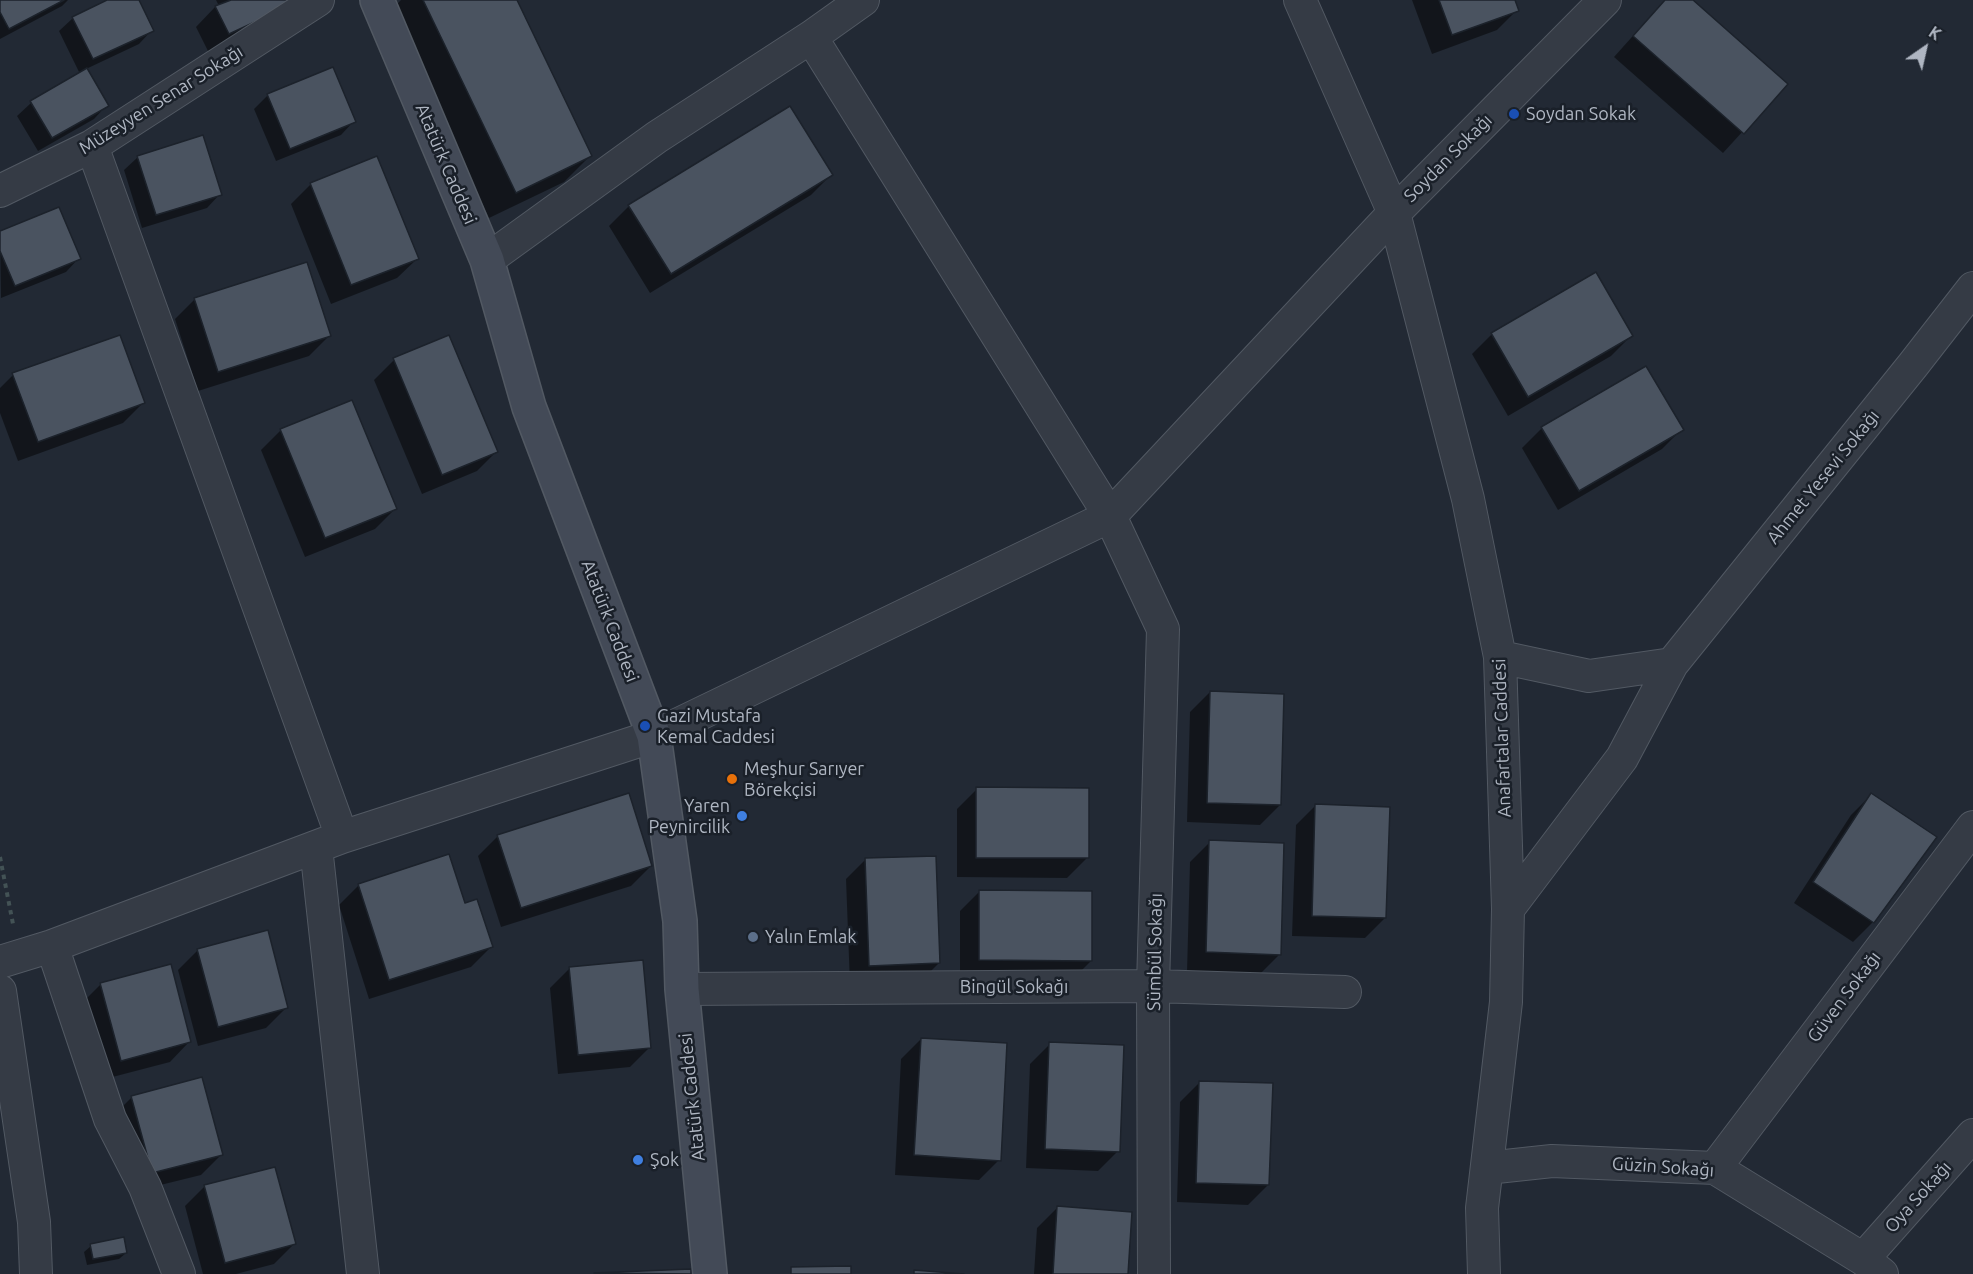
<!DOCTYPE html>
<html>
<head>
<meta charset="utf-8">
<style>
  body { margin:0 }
  #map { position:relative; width:1973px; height:1274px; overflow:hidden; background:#222934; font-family:Ubuntu,sans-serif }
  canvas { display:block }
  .north { position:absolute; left:1895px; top:18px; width:60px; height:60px; -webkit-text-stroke:4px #1a2029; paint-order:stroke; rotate:34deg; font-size:16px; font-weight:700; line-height:24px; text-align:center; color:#afb6c2 }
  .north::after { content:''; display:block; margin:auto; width:21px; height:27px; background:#afb6c2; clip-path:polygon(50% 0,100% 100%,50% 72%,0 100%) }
</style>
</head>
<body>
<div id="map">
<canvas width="1973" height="1274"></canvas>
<div class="north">K</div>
</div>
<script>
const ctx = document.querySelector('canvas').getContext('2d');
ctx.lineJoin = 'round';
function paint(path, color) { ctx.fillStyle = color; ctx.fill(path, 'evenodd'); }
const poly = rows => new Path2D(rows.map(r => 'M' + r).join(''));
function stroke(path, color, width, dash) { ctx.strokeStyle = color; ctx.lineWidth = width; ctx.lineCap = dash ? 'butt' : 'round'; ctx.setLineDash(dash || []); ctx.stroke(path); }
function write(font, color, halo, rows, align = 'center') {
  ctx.font = font + ' Ubuntu,sans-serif'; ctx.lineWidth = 5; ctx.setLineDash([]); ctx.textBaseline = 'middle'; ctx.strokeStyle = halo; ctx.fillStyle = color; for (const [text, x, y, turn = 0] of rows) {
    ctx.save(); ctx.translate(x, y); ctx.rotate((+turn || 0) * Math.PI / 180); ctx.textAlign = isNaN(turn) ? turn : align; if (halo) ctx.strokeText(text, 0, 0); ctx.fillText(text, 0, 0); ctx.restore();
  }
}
const shadow = poly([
  [0,0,68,0,62,6,0,39],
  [111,0,137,0,152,30,139,44,86,69,107,105,94,119,38,151,17,116,31,103,80,74,59,31,73,18],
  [216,0,306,0,209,53,196,27,215,7,219,6],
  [401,0,515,0,590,156,564,182,489,218,390,11],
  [1412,0,1513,0,1517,10,1497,30,1432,54],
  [1665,0,1691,0,1786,84,1723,153,1614,57],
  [268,95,354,121,341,135,276,161,254,109],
  [138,157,220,194,207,208,142,228,124,170],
  [831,175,811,195,650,293,609,226,629,206],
  [311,184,417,259,397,278,331,304,291,204],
  [0,233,79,258,66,272,1,298],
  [195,299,329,336,309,356,198,391,175,319],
  [1492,334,1631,336,1611,356,1508,416,1472,354],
  [394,360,496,452,477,471,422,494,374,380],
  [13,375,143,403,123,423,18,461,0,413,0,388],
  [1542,428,1682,429,1662,449,1558,510,1522,448],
  [281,430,395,509,375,529,305,557,261,450],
  [1210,692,1280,805,1260,825,1187,822,1190,712],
  [977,789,1087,858,1067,878,957,877,957,809],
  [1871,795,1934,838,1873,922,1853,942,1794,903,1851,815],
  [1316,805,1385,918,1365,938,1292,936,1296,825],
  [498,836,651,866,631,886,501,927,478,856],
  [1210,842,1279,955,1259,975,1187,972,1190,862],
  [866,859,939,963,919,983,850,985,846,879],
  [359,885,464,905,491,947,471,967,369,999,339,905],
  [980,891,1091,961,1071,981,960,980,960,911],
  [198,950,286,1008,266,1028,198,1046,178,970],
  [570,968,650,1047,630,1067,558,1074,550,988],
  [101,984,189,1042,170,1062,101,1080,81,1004],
  [921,1039,999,1160,979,1180,895,1175,901,1059],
  [1050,1044,1118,1151,1098,1171,1026,1168,1030,1064],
  [1200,1082,1268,1185,1248,1205,1177,1202,1180,1102],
  [132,1097,221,1155,201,1175,132,1192,112,1117],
  [205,1186,294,1244,274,1264,236,1274,203,1274,185,1206],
  [1057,1208,1127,1274,1034,1274,1037,1228],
  [91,1246,126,1253,119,1259,87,1265,84,1252],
  [689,1271,689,1274,614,1274]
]);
const building = poly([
  [0,0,64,0,9,29,0,12,0,0],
  [107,0,139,0,154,31,93,59,72,17,107,0],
  [231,0,302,0,229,34,215,6,231,0],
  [423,0,517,0,592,156,516,193,423,0],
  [1439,0,1515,0,1519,11,1452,35,1439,0],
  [1665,0,1693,0,1788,84,1744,134,1633,36,1665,0],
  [333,67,356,122,290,149,267,94,333,67],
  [87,68,109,106,52,138,30,101,87,68],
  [790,106,833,175,671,274,628,205,790,106],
  [203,135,222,195,156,215,137,156,203,135],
  [377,156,419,259,351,285,310,183,377,156],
  [59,207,81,259,15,286,0,251,0,231,59,207],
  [307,262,331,336,218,372,194,298,307,262],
  [1596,272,1633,336,1528,397,1491,333,1596,272],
  [120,335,145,403,38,442,12,373,120,335],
  [449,335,498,452,442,475,393,358,449,335],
  [1646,366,1684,430,1579,491,1541,427,1646,366],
  [352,400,397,509,325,538,280,429,352,400],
  [1210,691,1284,694,1281,805,1207,803,1210,691],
  [976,787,1089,788,1089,858,976,858,976,787],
  [629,793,652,866,521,908,497,835,629,793],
  [1871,793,1937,837,1874,923,1813,882,1871,793],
  [1315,804,1390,807,1386,918,1312,916,1315,804],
  [1209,840,1284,843,1281,955,1206,952,1209,840],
  [449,854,465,903,477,899,493,947,389,980,358,884,449,854],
  [936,856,940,963,869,966,865,858,936,856],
  [979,890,1092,891,1092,961,979,960,979,890],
  [268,930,288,1008,218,1027,197,949,268,930],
  [643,960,651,1048,578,1055,569,967,643,960],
  [171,964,191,1042,121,1061,100,983,171,964],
  [921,1038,1007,1043,1001,1161,914,1155,921,1038],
  [1049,1042,1124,1045,1120,1152,1045,1149,1049,1042],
  [202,1077,223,1155,152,1173,131,1096,202,1077],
  [1199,1081,1273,1083,1269,1185,1196,1183,1199,1081],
  [275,1167,296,1244,225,1263,204,1185,275,1167],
  [1057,1206,1132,1212,1128,1274,1053,1274,1057,1206],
  [124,1237,127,1253,93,1259,90,1244,124,1237],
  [851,1266,851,1274,791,1274,791,1267,851,1266],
  [691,1269,691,1274,594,1273,691,1269],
  [914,1270,964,1274,914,1274,914,1270]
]);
const path = poly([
  [0,857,13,924]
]);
const street = poly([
  [1300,0,1394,213,1468,499,1500,657,1508,909,1506,1002,1482,1208,1484,1274],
  [811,37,1110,516,1163,629,1153,986,1154,1274],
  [92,146,342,837],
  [0,191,92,146,318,0],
  [487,260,657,137,811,37,863,0],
  [1500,657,1589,676,1672,664],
  [316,847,363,1274],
  [1508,909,1622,758,1672,664,1913,365,1973,288],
  [52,946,110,1119,145,1187,179,1274],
  [0,962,52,946,342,837,654,736,1110,516,1394,213,1605,0],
  [682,989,1153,986,1345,992],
  [0,991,34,1222,36,1274],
  [1487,1168,1552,1161,1715,1168,1863,1259,1882,1274],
  [1715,1168,1973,827],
  [1863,1259,1973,1135]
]);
const secondary = poly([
  [377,0,487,260,529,407,654,736,680,921,682,989,710,1274]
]);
const markers = [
  [1514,114,6,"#1a4fb4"],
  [645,726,6,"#1a4fb4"],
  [732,779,6,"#e8710a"],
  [742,816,6,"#3f7fe0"],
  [753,937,6,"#5c6f8a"],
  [638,1160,6,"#3f7fe0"]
];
const streetNames = [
  ["Müzeyyen Senar Sokağı",161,100,-32],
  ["Soydan Sokağı",1448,158,-45],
  ["Atatürk Caddesi",446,164,67],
  ["Ahmet Yesevi Sokağı",1823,477,-51],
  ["Atatürk Caddesi",610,621,69],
  ["Anafartalar Caddesi",1502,738,-92],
  ["Sümbül Sokağı",1155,952,-89],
  ["Bingül Sokağı",1014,987],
  ["Güven Sokağı",1844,997,-53],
  ["Atatürk Caddesi",692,1097,-96],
  ["Güzin Sokağı",1663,1167,4],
  ["Oya Sokağı",1918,1197,-48]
];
const poiNames = [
  ["Soydan Sokak",1526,114],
  ["Gazi Mustafa",657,716],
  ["Kemal Caddesi",657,737],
  ["Meşhur Sarıyer",744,769],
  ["Börekçisi",744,790],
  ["Yaren",730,806,"right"],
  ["Peynircilik",730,827,"right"],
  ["Yalın Emlak",765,937],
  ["Şok",650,1160]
];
paint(shadow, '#0007');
paint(building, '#4a5360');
stroke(building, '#1c222b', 1.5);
stroke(street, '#525963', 34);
stroke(secondary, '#525963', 36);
stroke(path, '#435255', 4, [4.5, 4.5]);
stroke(street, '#353b45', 32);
stroke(secondary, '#434a57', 33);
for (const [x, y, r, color] of markers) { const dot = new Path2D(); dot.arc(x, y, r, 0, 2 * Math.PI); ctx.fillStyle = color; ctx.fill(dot); stroke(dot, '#1a2029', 2); }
write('18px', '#afb6c2', '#1a2029', streetNames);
write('18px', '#afb6c2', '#1a2029', poiNames, 'left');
</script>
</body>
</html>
